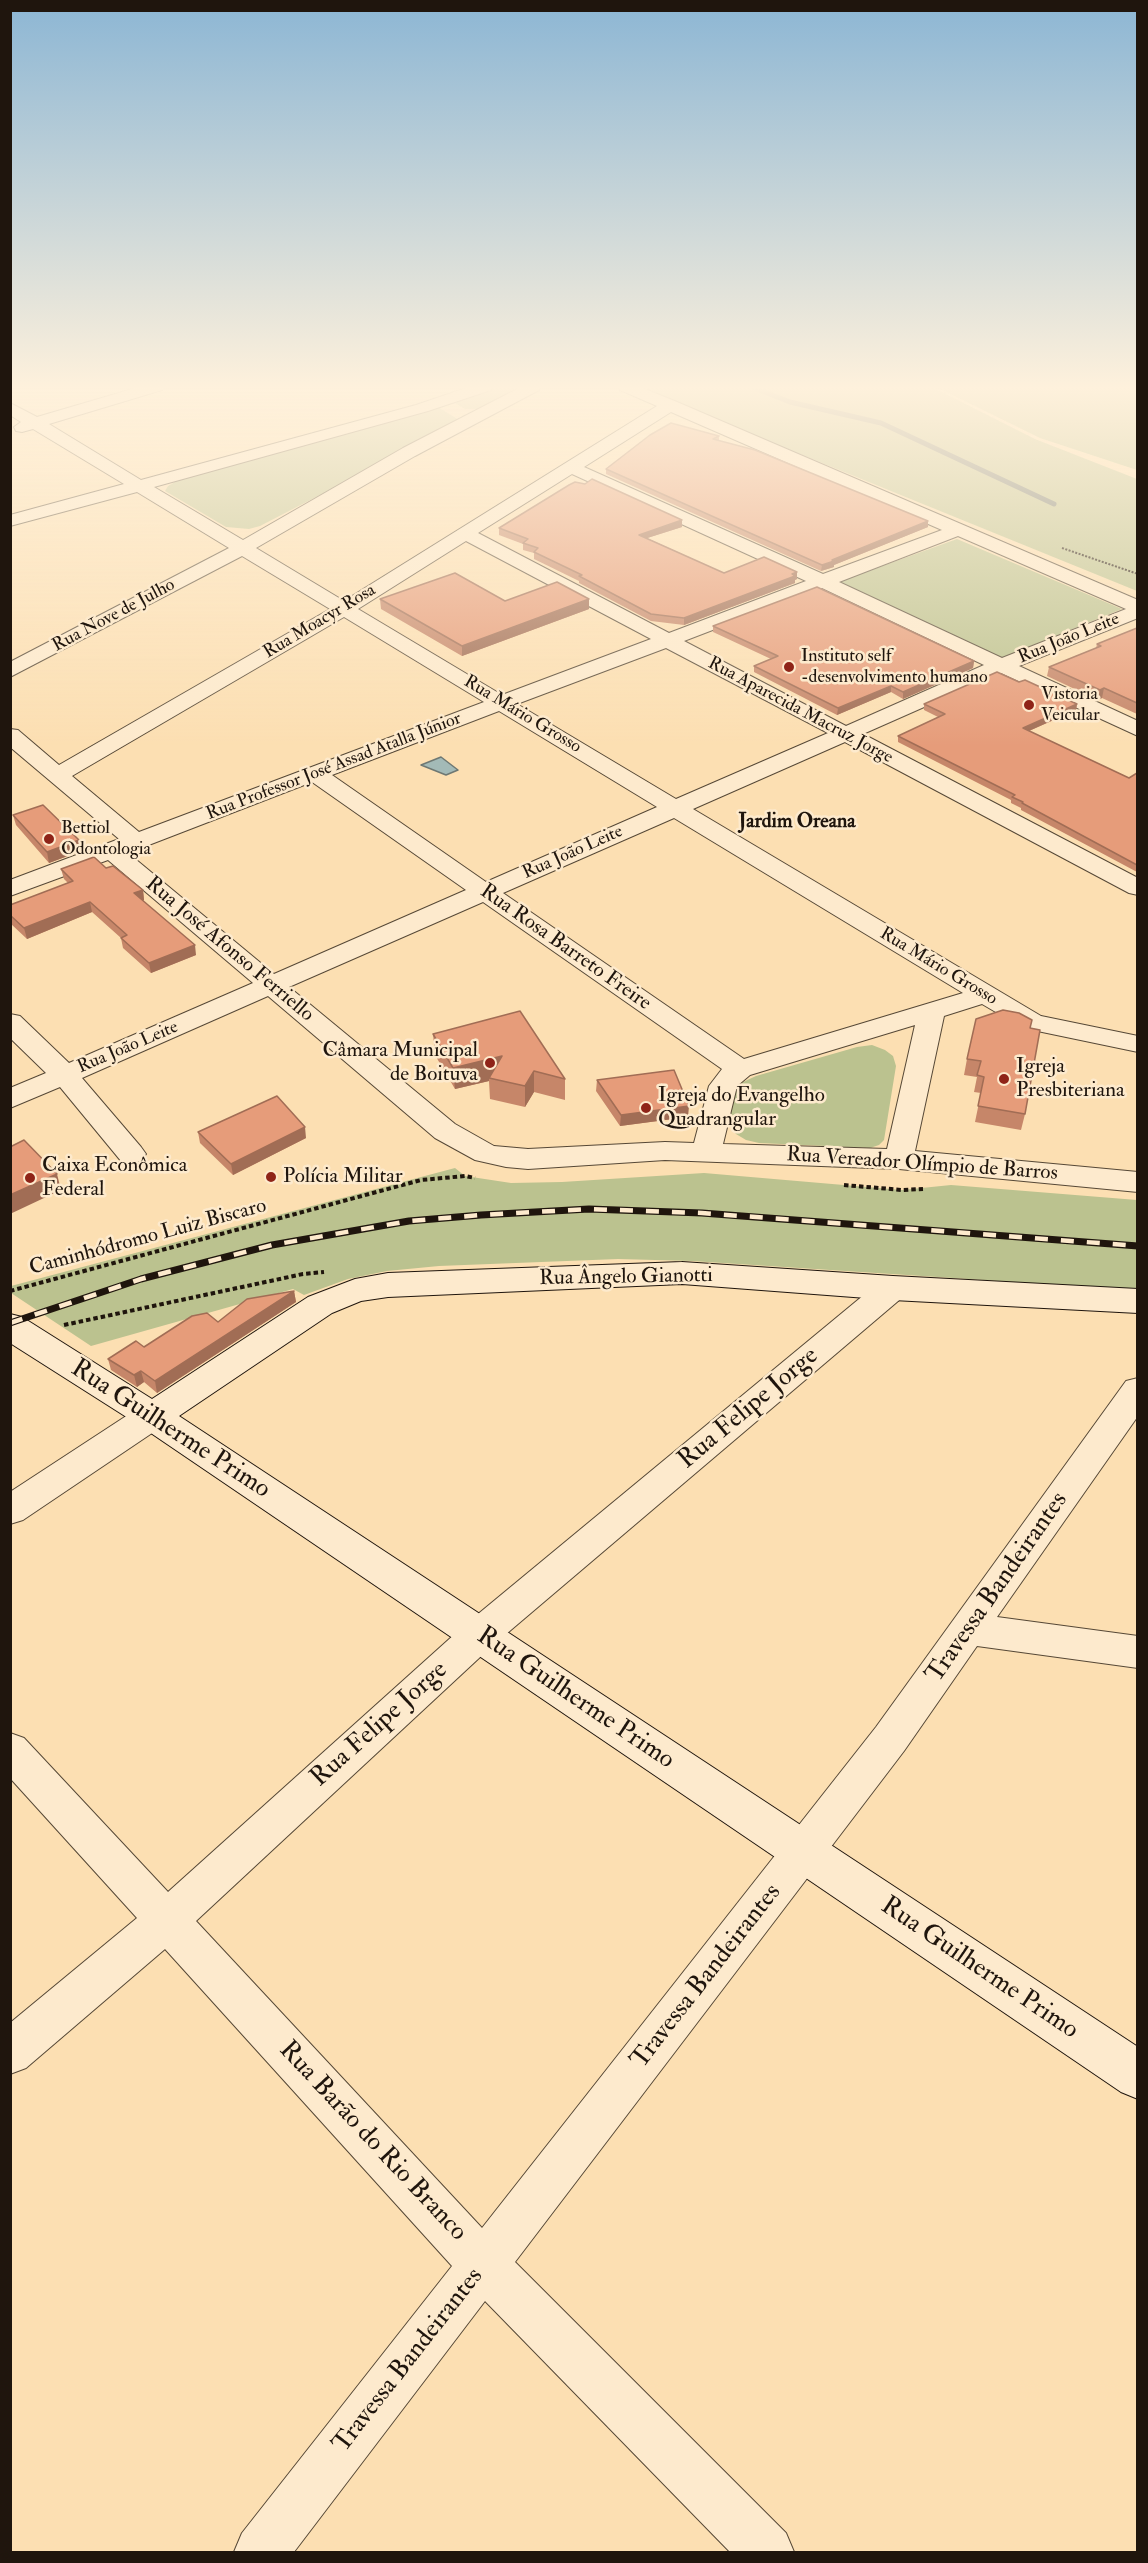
<!DOCTYPE html>
<html>
<head>
<meta charset="utf-8">
<style>
  body { margin:0 }
  #map { position:relative; width:1148px; height:2563px; overflow:hidden; background:#fcdfb2; font-family:"IM FELL Double Pica",serif }
  canvas { display:block }
  .frame { position:absolute; inset:0; border:12px solid #1f150d; pointer-events:none }
</style>
</head>
<body>
<div id="map">
<canvas width="1148" height="2563"></canvas>
<div class="frame"></div>
</div>
<script>
const ctx = document.querySelector('canvas').getContext('2d');
ctx.lineJoin = 'round';
function paint(path, color) { ctx.fillStyle = color; ctx.fill(path, 'evenodd'); }
const poly = rows => new Path2D(rows.map(r => 'M' + r).join(''));
function stroke(path, color, width, dash) { ctx.strokeStyle = color; ctx.lineWidth = width; ctx.lineCap = dash ? 'butt' : 'round'; ctx.setLineDash(dash || []); ctx.stroke(path); }
function write(font, color, halo, rows, align = 'center') {
  ctx.font = font + ' "IM FELL Double Pica",serif'; ctx.lineWidth = 5; ctx.setLineDash([]); ctx.textBaseline = 'middle'; ctx.strokeStyle = halo; ctx.fillStyle = color; for (const [text, x, y, turn = 0] of rows) {
    ctx.save(); ctx.translate(x, y); ctx.rotate((+turn || 0) * Math.PI / 180); ctx.textAlign = isNaN(turn) ? turn : align; if (halo) ctx.strokeText(text, 0, 0); ctx.fillText(text, 0, 0); ctx.restore();
  }
}
const green = poly([
  [493,387,526,387,481,409,465,409,455,403],
  [635,387,932,387,1035,439,1137,479,1137,591],
  [936,387,1137,387,1137,470,1040,438],
  [438,407,459,420,407,450,260,526,249,529,226,527,165,491,168,486,180,479],
  [957,539,1122,609,1001,658,838,582],
  [872,1045,885,1050,893,1056,896,1066,884,1140,879,1145,870,1148,759,1143,746,1140,736,1134,730,1126,727,1117,734,1091,743,1082,756,1076,857,1047],
  [455,1168,465,1176,511,1183,562,1182,704,1173,902,1190,951,1185,1137,1200,1137,1290,692,1261,618,1259,439,1266,387,1271,348,1279,304,1295,293,1289,91,1346,11,1293,11,1286]
]);
const water = poly([
  [441,757,458,770,446,775,421,765,441,757]
]);
const stream = poly([
  [752,387,790,402,881,423,1054,504]
]);
const pathFar1 = poly([
  [1062,548,1138,574]
]);
const path = poly([
  [844,1185,902,1190,923,1189],
  [10,1291,421,1180,465,1176,475,1178],
  [64,1325,303,1274,324,1272]
]);
const street = poly([
  [139,387,164,387,162,390,49,424,141,480,416,405,469,387,493,387,491,390,428,411,154,487,243,540,403,448,521,387,541,387,539,390,415,456,256,548,344,601,657,406,620,390,618,387,640,387,677,402,1138,600,1138,618,1019,666,1138,721,1138,736,1001,673,863,734,1138,878,1138,895,1129,893,845,742,693,809,1041,1016,1138,1036,1138,1052,1023,1028,982,1004,944,1016,915,1151,1138,1172,1138,1192,899,1169,665,1160,528,1169,506,1167,475,1160,435,1138,268,996,82,1078,141,1147,146,1154,141,1161,131,1163,121,1161,60,1087,10,1108,10,1088,46,1073,10,1038,10,1014,20,1016,69,1063,253,983,108,860,10,896,10,880,119,839,10,747,10,729,18,730,59,765,330,609,242,556,10,677,10,662,229,548,137,492,10,526,10,515,124,484,33,429,22,432,16,431,14,427,21,422,10,415,10,403,37,417,139,387],
  [671,412,942,530,823,574,584,467,671,412],
  [572,474,806,581,669,633,478,533,572,474],
  [958,536,1126,609,1002,658,839,582,958,536],
  [466,541,651,639,502,695,358,609,466,541],
  [822,588,984,665,846,726,684,641,822,588],
  [344,617,484,702,139,832,72,776,344,617],
  [666,648,828,733,676,799,517,704,666,648],
  [499,711,657,807,486,882,332,775,499,711],
  [312,782,466,890,274,974,128,853,312,782],
  [674,818,963,993,744,1059,503,893,674,818],
  [483,902,722,1069,709,1086,694,1143,665,1142,528,1149,494,1146,455,1124,289,987,483,902],
  [915,1025,887,1149,723,1144,737,1086,750,1075,915,1025],
  [893,1277,904,1280,909,1288,904,1296,492,1646,196,1921,482,2228,876,1727,1126,1381,1138,1378,1138,1416,997,1617,1138,1636,1138,1668,977,1646,904,1751,515,2262,786,2533,794,2552,730,2552,485,2301,294,2552,234,2552,242,2533,452,2266,165,1949,26,2068,10,2074,10,2023,137,1918,10,1778,10,1733,24,1738,168,1892,466,1624,882,1280,893,1277],
  [152,1403,164,1407,169,1416,164,1425,23,1520,10,1524,10,1492,140,1407,152,1403]
]);
const secondary = poly([
  [682,1262,893,1276,1138,1289,1138,1313,893,1300,682,1284,388,1297,361,1301,332,1313,179,1416,1138,2047,1138,2099,1121,2092,139,1425,10,1343,10,1314,22,1317,152,1399,308,1297,355,1279,388,1273,682,1262]
]);
const rail = poly([
  [10,1323,141,1279,272,1245,409,1221,481,1215,589,1209,702,1213,1138,1246]
]);
const wall = poly([
  [719,436,719,440,928,527,834,565,834,567,821,571,606,474,606,469],
  [682,527,647,538,724,573,797,572,797,579,795,580,795,583,684,625,651,621,579,583,579,581,534,559,534,553,523,550,523,544,499,535,499,528],
  [380,599,505,601,589,609,462,656,381,609],
  [713,626,974,661,973,668,903,699,891,692,837,715,754,672,754,666,771,659,713,632],
  [1137,628,1137,714,1102,698,1098,700,1047,676,1049,667,1096,648,1097,644],
  [1019,682,1077,704,1076,710,1029,731,1129,778,1137,773,1137,872,1021,810,1021,808,1011,803,1011,800,898,742,898,736,938,717,924,710,924,704],
  [13,815,81,851,49,863,16,825],
  [106,868,143,890,144,900,143,901,196,955,151,973,123,948,121,938,92,912,27,939,10,923,10,905,68,883,64,879,61,869],
  [1030,1028,1025,1114,1021,1130,975,1122,981,1093,974,1092,977,1077,964,1075,967,1059],
  [433,1034,565,1079,565,1100,534,1092,525,1107,490,1099,489,1081,455,1089,435,1055],
  [597,1080,688,1117,620,1126,596,1091],
  [198,1132,306,1138,233,1175,200,1143],
  [294,1291,296,1302,157,1393,144,1382,137,1387,111,1370,108,1359,218,1322]
]);
const shadedWall = poly([
  [682,520,682,527,638,541,639,535],
  [928,521,928,527,834,565,834,567,821,571,822,565,832,560],
  [797,572,797,579,795,580,795,583,684,625,684,618],
  [589,599,589,609,462,656,462,646],
  [974,661,973,668,903,699,903,692],
  [891,686,891,692,837,715,838,708],
  [1104,688,1102,698,1098,700,1100,690],
  [1077,704,1076,710,1022,734,1023,728],
  [79,840,81,851,49,863,47,852],
  [143,890,144,900,136,903,134,893],
  [90,902,92,912,27,939,24,928],
  [195,945,196,955,151,973,149,963],
  [502,1056,489,1078,489,1081,455,1089,453,1068],
  [534,1071,534,1092,525,1107,525,1086],
  [689,1106,688,1117,620,1126,621,1115],
  [305,1127,306,1138,233,1175,231,1164],
  [57,1174,61,1190,10,1214,10,1195],
  [294,1291,296,1302,157,1393,155,1381],
  [141,1371,144,1382,137,1387,134,1375]
]);
const building = poly([
  [671,423,719,436,713,439,755,450,928,521,832,560,834,561,822,565,606,469,650,435,671,423],
  [592,479,682,520,639,535,724,573,764,557,797,572,792,574,795,576,684,618,651,614,579,576,582,575,534,552,538,548,523,543,528,539,499,528,569,485,575,482,585,484,592,479],
  [455,573,505,601,557,582,589,599,462,646,380,599,455,573],
  [817,587,974,661,903,692,891,686,838,708,754,666,778,656,713,626,817,587],
  [1137,628,1137,703,1104,688,1100,690,1049,667,1101,646,1097,644,1137,628],
  [997,672,1019,682,1025,680,1077,704,1023,728,1129,778,1137,773,1137,865,1022,803,1023,802,1012,797,1015,795,898,736,945,714,924,704,997,672],
  [43,805,79,840,47,852,13,815,43,805],
  [94,857,106,868,113,866,143,890,134,893,195,945,149,963,121,938,127,935,90,902,24,928,10,915,10,905,73,881,61,869,94,857],
  [1003,1010,1019,1013,1032,1020,1030,1028,1040,1030,1025,1114,978,1106,984,1077,977,1075,981,1061,967,1059,976,1019,1003,1010],
  [520,1011,565,1079,534,1071,525,1086,489,1078,502,1056,453,1068,433,1034,520,1011],
  [674,1070,689,1106,621,1115,597,1080,674,1070],
  [277,1096,305,1127,231,1164,198,1132,277,1096],
  [24,1140,57,1174,10,1195,10,1147,24,1140],
  [294,1291,155,1381,141,1371,134,1375,108,1359,136,1341,144,1347,192,1316,207,1313,218,1322,247,1299,294,1291]
]);
const markers = [
  [789,667,6,"#8f2418"],
  [1029,705,6,"#8f2418"],
  [49,839,6,"#8f2418"],
  [490,1063,6,"#8f2418"],
  [1004,1079,6,"#8f2418"],
  [646,1108,6,"#8f2418"],
  [271,1177,6,"#8f2418"],
  [30,1178,6,"#8f2418"]
];
const farStreetnames = [
  ["Rua Nove de Julho",114,616,-28],
  ["Rua Moacyr Rosa",320,622,-31],
  ["Rua João Leite",1069,639,-22],
  ["Rua Aparecida Macruz Jorge",800,711,28],
  ["Rua Mário Grosso",522,715,31],
  ["Rua Professor José Assad Atalla Júnior",334,767,-21],
  ["Rua João Leite",573,853,-24],
  ["Rua Mário Grosso",938,967,31],
  ["Rua João Leite",128,1048,-23]
];
const farPoinames = [
  ["Instituto self",801,657],
  ["-desenvolvimento humano",801,678],
  ["Vistoria",1041,695],
  ["Veicular",1041,716],
  ["Bettiol",61,829],
  ["Odontologia",61,850]
];
const farQuarternames = [
  ["Jardim Oreana",797,823]
];
const streetNames = [
  ["Rua Rosa Barreto Freire",565,948,35],
  ["Rua José Afonso Ferriello",229,950,40],
  ["Rua Vereador Olímpio de Barros",922,1165,4],
  ["Caminhódromo Luiz Biscaro",148,1238,-15],
  ["Rua Ângelo Gianotti",626,1278,-1]
];
const poiNames = [
  ["Câmara Municipal",478,1051,"right"],
  ["de Boituva",478,1075,"right"],
  ["Igreja",1016,1067],
  ["Presbiteriana",1016,1091],
  ["Igreja do Evangelho",658,1096],
  ["Quadrangular",658,1120],
  ["Caixa Econômica",42,1166],
  ["Federal",42,1190],
  ["Polícia Militar",283,1177]
];
const nearStreetnames = [
  ["Rua Felipe Jorge",749,1409,-40],
  ["Rua Guilherme Primo",170,1430,33],
  ["Travessa Bandeirantes",998,1588,-55],
  ["Rua Guilherme Primo",575,1699,34],
  ["Rua Felipe Jorge",380,1725,-42],
  ["Rua Guilherme Primo",979,1969,34],
  ["Travessa Bandeirantes",707,1977,-52],
  ["Rua Barão do Rio Branco",372,2142,47],
  ["Travessa Bandeirantes",409,2361,-52]
];
paint(green, '#bbc28f');
paint(water, '#a3bab7');
stroke(water, '#6e7873', 1.5);
stroke(stream, '#6e7873', 5);
stroke(street, '#564836', 2);
stroke(secondary, '#1f150d', 2);
stroke(pathFar1, '#1f150d', 2, [2, 1.5]);
stroke(path, '#1f150d', 4, [4.5, 3]);
paint(street, '#fdeacd');
paint(secondary, '#fdeacd');
stroke(rail, '#1f150d', 7);
stroke(rail, '#fdeacd', 4.5, [13]);
paint(wall, '#c68669');
paint(shadedWall, '#a16d55');
paint(building, '#e69c7a');
stroke(building, '#a16d55', 1.5);
const sky = ctx.createLinearGradient(0, 0, 0, 746);
sky.addColorStop(0, '#8cb6d4');
sky.addColorStop(0.52, '#fef1dc');
sky.addColorStop(1, '#fef1dc00');
ctx.fillStyle = sky;
ctx.fillRect(0, 0, 1148, 746);
for (const [x, y, r, color] of markers) { const dot = new Path2D(); dot.arc(x, y, r, 0, 2 * Math.PI); ctx.fillStyle = color; ctx.fill(dot); stroke(dot, '#fdeacd', 2); }
write('18px', '#1f150d', '#fdeacd', farStreetnames);
write('18px', '#1f150d', '#fdeacd', farPoinames, 'left');
write('bold 20px', '#1f150d', '#fdeacd', farQuarternames);
write('21px', '#1f150d', '#fdeacd', streetNames);
write('21px', '#1f150d', '#fdeacd', poiNames, 'left');
write('26px', '#1f150d', '#fdeacd', nearStreetnames);
</script>
</body>
</html>
